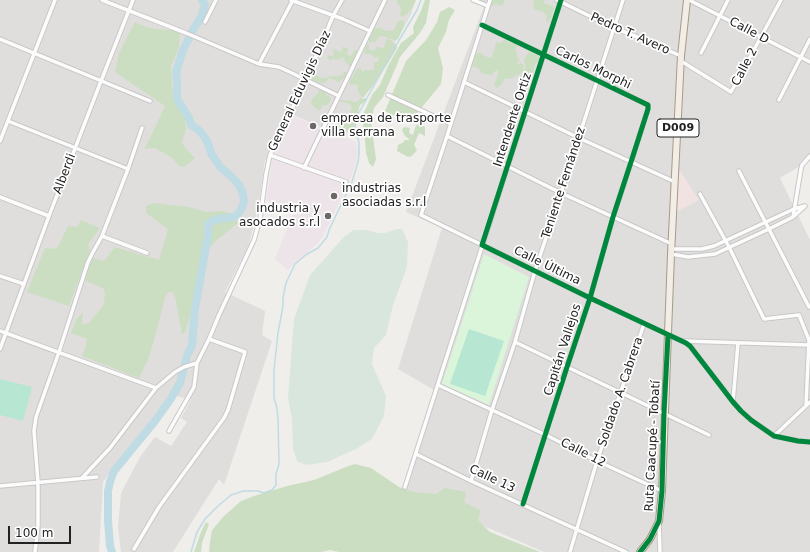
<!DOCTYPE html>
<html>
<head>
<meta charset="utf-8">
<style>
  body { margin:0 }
  #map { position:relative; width:810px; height:552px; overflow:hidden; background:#f0eeeb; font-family:"DejaVu Sans",sans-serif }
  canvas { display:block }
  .scale { position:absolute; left:8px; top:526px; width:63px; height:18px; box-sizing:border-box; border:2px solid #222; border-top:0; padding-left:5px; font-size:12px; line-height:14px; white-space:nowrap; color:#222; -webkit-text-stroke:3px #fff; paint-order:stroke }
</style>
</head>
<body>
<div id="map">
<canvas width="810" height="552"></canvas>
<div class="scale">100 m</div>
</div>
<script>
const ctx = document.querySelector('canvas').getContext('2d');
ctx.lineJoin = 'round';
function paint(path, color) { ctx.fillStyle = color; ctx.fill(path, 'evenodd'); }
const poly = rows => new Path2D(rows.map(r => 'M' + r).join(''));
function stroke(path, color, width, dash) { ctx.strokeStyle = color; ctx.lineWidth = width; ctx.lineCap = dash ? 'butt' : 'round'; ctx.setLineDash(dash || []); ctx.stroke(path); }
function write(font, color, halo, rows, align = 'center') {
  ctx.font = font + ' "DejaVu Sans",sans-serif'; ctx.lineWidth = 3.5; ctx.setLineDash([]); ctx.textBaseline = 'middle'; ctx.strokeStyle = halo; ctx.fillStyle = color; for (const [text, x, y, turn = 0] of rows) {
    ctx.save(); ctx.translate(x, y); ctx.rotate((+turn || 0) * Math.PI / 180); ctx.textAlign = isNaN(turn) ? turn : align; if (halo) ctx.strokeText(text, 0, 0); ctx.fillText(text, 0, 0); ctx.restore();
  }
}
const residential = poly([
  [0,0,415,0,411,15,352,116,346,137,288,113,265,161,259,202,249,245,225,292,265,311,262,335,272,341,224,485,219,479,173,552,121,552,118,527,121,493,140,457,155,437,171,446,187,422,181,418,191,399,170,395,103,482,99,552,0,552],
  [477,0,810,0,810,160,780,178,810,240,810,552,544,552,402,491,434,390,398,369,442,228,406,212,485,4]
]);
const commercial = poly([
  [679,169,699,200,676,212]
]);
const industrial = poly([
  [293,116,356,142,358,152,356,163,349,182,324,235,319,242,288,270,275,259,293,214,266,201,272,160]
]);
const forest = poly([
  [397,0,416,0,413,7,407,14,402,17,400,15,401,9,400,6,398,5],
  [425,0,430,0,426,23,420,33,400,57,396,67,383,97,374,108,371,122,376,159,373,167,369,163,366,153,365,140,362,117,372,95,380,85,388,66,401,43,414,33,413,27,421,11,423,5],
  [489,0,505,0,503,5,501,6,496,4,492,6,490,5],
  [533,0,546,0,543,2,545,4,553,6,554,9,552,12,552,15,549,22,547,22,546,21,547,16,544,13,541,11,535,10,533,7,534,3],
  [449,7,455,10,449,20,446,32,438,48,443,68,441,84,413,118,411,116,405,118,398,118,385,111,406,61,426,40,437,22,440,12],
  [403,20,404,21,404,26,398,39,396,40,394,40,393,39,390,39,382,36,379,37,375,42,371,42,370,43,369,42,369,39,373,33,373,28,382,28,385,31,388,30,390,31,394,30,397,23,399,21],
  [135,22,149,28,180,31,179,47,171,66,172,85,174,101,185,119,186,129,182,142,186,149,195,158,184,167,179,166,171,157,155,148,144,149,151,136,165,106,115,72,119,53],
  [388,39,391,40,392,42,396,44,397,47,396,50,378,79,363,98,358,92,357,84,351,85,350,84,349,82,357,69,359,68,361,69,362,72,365,70,371,70,374,69,374,64,375,62,379,61,379,59,377,57,374,58,371,54,366,54,364,52,367,44,369,45,369,50,374,51,376,47,384,48,386,40],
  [505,39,509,43,514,43,517,45,517,47,515,50,517,52,517,57,520,59,516,65,517,65,521,63,523,64,524,66,523,71,521,73,510,79,505,78,502,84,497,88,494,86,498,74,499,72,498,70,495,71,492,75,490,75,482,73,479,69,475,67,473,67,472,66,476,54,478,53,481,53,485,56,490,58,492,57,496,43,498,42,501,43],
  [343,46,345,48,348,48,348,49,347,54,348,55,350,56,352,55,354,51,357,50,358,53,352,66,349,68,349,65,345,62,344,58,341,57,340,60,337,59,335,60,334,57,331,60,329,60,327,58,328,56,330,55,332,56,334,55,333,51,334,49,340,52,342,50],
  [530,51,538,55,540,59,534,66,534,70,532,73,530,74,525,75,524,73,526,66,524,63,524,60,528,53],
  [344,72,347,72,347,75,339,82,329,78,325,83,321,83,314,81,311,79,311,76,315,74,321,78,323,77,325,78,327,78,330,76,338,76,340,75,343,75],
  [319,90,324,91,326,93,326,95,327,96,327,95,329,95,329,97,331,98,330,102,327,105,323,105,320,110,316,109,312,105,311,102,313,98,317,94,318,94],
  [361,97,362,99,366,98,367,100,360,105,358,112,358,120,353,131,349,133,344,128,337,128,336,127,337,124,341,123,343,121,345,122,349,117,352,107,350,105,345,102,340,102,340,100,345,100,348,101,350,100,353,102,357,102],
  [420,124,425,127,425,136,419,133,414,145,417,150,412,156,408,157,397,151,398,145,402,143,405,140,410,140,405,136,402,130,404,127,410,128,409,133,413,135,416,125],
  [154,203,189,207,207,212,223,211,232,214,238,223,214,242,209,249,202,262,195,300,185,332,182,335,175,296,173,292,168,292,165,298,153,344,148,359,139,378,82,356,86,345,87,339,71,333,76,320,83,312,82,325,89,323,103,306,105,295,104,289,84,280,93,258,104,261,115,247,159,260,168,229,146,213,146,206],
  [81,220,100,228,88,244,90,250,69,306,27,292,45,248,55,249,59,245,68,226,77,227],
  [355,464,371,468,399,487,414,492,436,494,445,488,466,492,464,502,481,511,478,520,490,532,540,552,339,552,330,550,321,552,209,552,210,542,212,530,224,516,241,501,254,496,287,486,314,480,346,467],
  [206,522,209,524,202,543,201,552,194,552,201,532]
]);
const wetland = poly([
  [397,229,402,229,408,242,407,267,393,305,386,335,374,348,372,364,386,396,384,416,372,439,356,449,327,462,306,465,297,461,293,448,292,419,288,398,294,319,310,275,343,238,353,230,367,230,377,233,385,233]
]);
const park = poly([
  [484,254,529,277,489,405,442,384]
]);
const pitch = poly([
  [469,329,504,341,485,396,450,384],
  [0,379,32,387,23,421,0,415]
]);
const pier = poly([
  [185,28,207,38,204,44,182,34]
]);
const stream = poly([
  [191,552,197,532,205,519,218,506,231,495,243,491,258,491,264,493,272,490,276,485,276,474,279,464,278,420,277,408,274,398,274,370,278,333,283,306,283,298,286,283,295,264,307,254,318,248,327,237,329,230,352,182,358,162,359,154,359,143,355,127,357,116,398,42,417,10,421,0]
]);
const river = poly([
  [112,552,110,546,108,520,108,491,110,482,114,471,119,465,155,421,170,400,180,383,187,356,192,345,195,309,208,235,208,224,215,220,223,218,228,218,236,216,241,210,244,201,243,194,239,185,230,175,221,168,212,155,207,141,200,131,191,125,189,118,177,99,177,82,176,72,183,50,193,30,201,17,205,5,202,0]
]);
const street = poly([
  [102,0,186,33,259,64,279,67,294,74,306,80,339,96],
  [291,0,343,19,370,31],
  [473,0,488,6],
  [490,0,447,136,421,215,590,298,686,343,690,346,733,402,741,411,751,420,774,436,798,441,810,442],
  [557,0,614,28,635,36,681,56],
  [689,0,810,62],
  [205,22,216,0],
  [482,25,648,105,648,109,631,162,613,217,590,298,567,367,523,504],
  [0,39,150,101],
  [701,53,728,0],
  [681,61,731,92,781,0],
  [259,64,293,0],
  [464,82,579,138,675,182],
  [388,95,451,124],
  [779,100,810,39],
  [8,121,128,169],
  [447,136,561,193,672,244],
  [0,141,55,0],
  [270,155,346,182],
  [304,168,385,0],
  [739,171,809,307],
  [700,194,729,247,764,319,799,315,809,340,806,405],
  [0,197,49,216],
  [793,217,801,169,802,165,810,156],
  [102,236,147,253],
  [671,254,688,257,715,254,769,229,793,217,805,206,794,209,714,246,702,249,672,249],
  [0,276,24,284],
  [0,331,156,388],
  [684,341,808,345],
  [515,342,709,435],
  [0,349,49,216,101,81,133,0],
  [438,385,546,435,597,461,662,491],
  [733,401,738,343],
  [169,431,194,387,197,363,209,339,219,315,254,240,260,219,266,174,270,155,306,80,333,16,342,0],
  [774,436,810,402],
  [416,454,471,481,626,552],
  [82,478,110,448,156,388,175,372,184,367,197,363],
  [471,481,492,410,515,342,535,271,561,193,623,0],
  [0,486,97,477],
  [405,487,561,0],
  [659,522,660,552],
  [134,549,159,507,224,418,228,410,245,352,209,339],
  [35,552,38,525,38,482,34,431,36,417,59,352,88,262,93,252,102,236,128,169,142,128],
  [570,552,597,461,644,324]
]);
const primary = poly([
  [640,552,650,539,659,521,662,491,671,254,681,56,687,0]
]);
const cycleway = poly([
  [561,0,482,245,590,298,686,343,690,346,733,402,741,411,751,420,774,436,798,441,810,442],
  [482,25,648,105,648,109,631,162,613,217,590,298,567,367,523,504],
  [640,552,650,539,659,521,662,491,664,413,668,335]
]);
const markers = [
  [313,126,4,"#6a6968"],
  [334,196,4,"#6a6968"],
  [328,216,4,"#6a6968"]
];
const shields = [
  [678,128,42]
];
const shieldNames = [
  ["D009",678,128]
];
const streetNames = [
  ["Calle D",749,31,28],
  ["Pedro T. Avero",630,34,24],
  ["Calle 2",745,67,-62],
  ["Carlos Morphi",593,68,26],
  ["General Eduvigis Díaz",300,91,-65],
  ["Intendente Ortiz",513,120,-72],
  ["Alberdi",65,174,-69],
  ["Teniente Fernández",564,183,-72],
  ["Calle Última",547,266,26],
  ["Capitán Vallejos",563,350,-72],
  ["Soldado A. Cabrera",621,392,-71],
  ["Ruta Caacupé - Tobatí",653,446,-87],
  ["Calle 12",583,453,27],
  ["Calle 13",492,479,25]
];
const poiNames = [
  ["empresa de trasporte",321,119],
  ["villa serrana",321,133],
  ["industrias",342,189],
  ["asociadas s.r.l",342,203],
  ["industria y",320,209,"right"],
  ["asocados s.r.l",320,223,"right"]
];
paint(residential, '#dfdedc');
paint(commercial, '#f1e3e1');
paint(industrial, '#ede4e9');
paint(forest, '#cbdec1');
paint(wetland, '#d9e6de');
paint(park, '#daf5da');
paint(pitch, '#b7e6d2');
paint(pier, '#dedddd');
stroke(stream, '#bfdbe3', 1.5);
stroke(river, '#bfdbe3', 8);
stroke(street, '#c9c8c7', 5.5);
stroke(primary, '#a79c86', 8);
stroke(street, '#fdfcfc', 3.5);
stroke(primary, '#f3ede7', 6);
stroke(cycleway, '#00873e', 5);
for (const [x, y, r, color] of markers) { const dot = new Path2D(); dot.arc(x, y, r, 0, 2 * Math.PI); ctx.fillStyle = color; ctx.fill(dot); stroke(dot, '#fff', 1.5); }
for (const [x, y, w] of shields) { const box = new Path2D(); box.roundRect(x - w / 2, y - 9, w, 18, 3); ctx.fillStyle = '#fff'; ctx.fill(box); stroke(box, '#222', 1); }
write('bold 11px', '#222', null, shieldNames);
write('12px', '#222', '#fff', streetNames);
write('12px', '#222', '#fff', poiNames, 'left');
</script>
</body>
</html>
